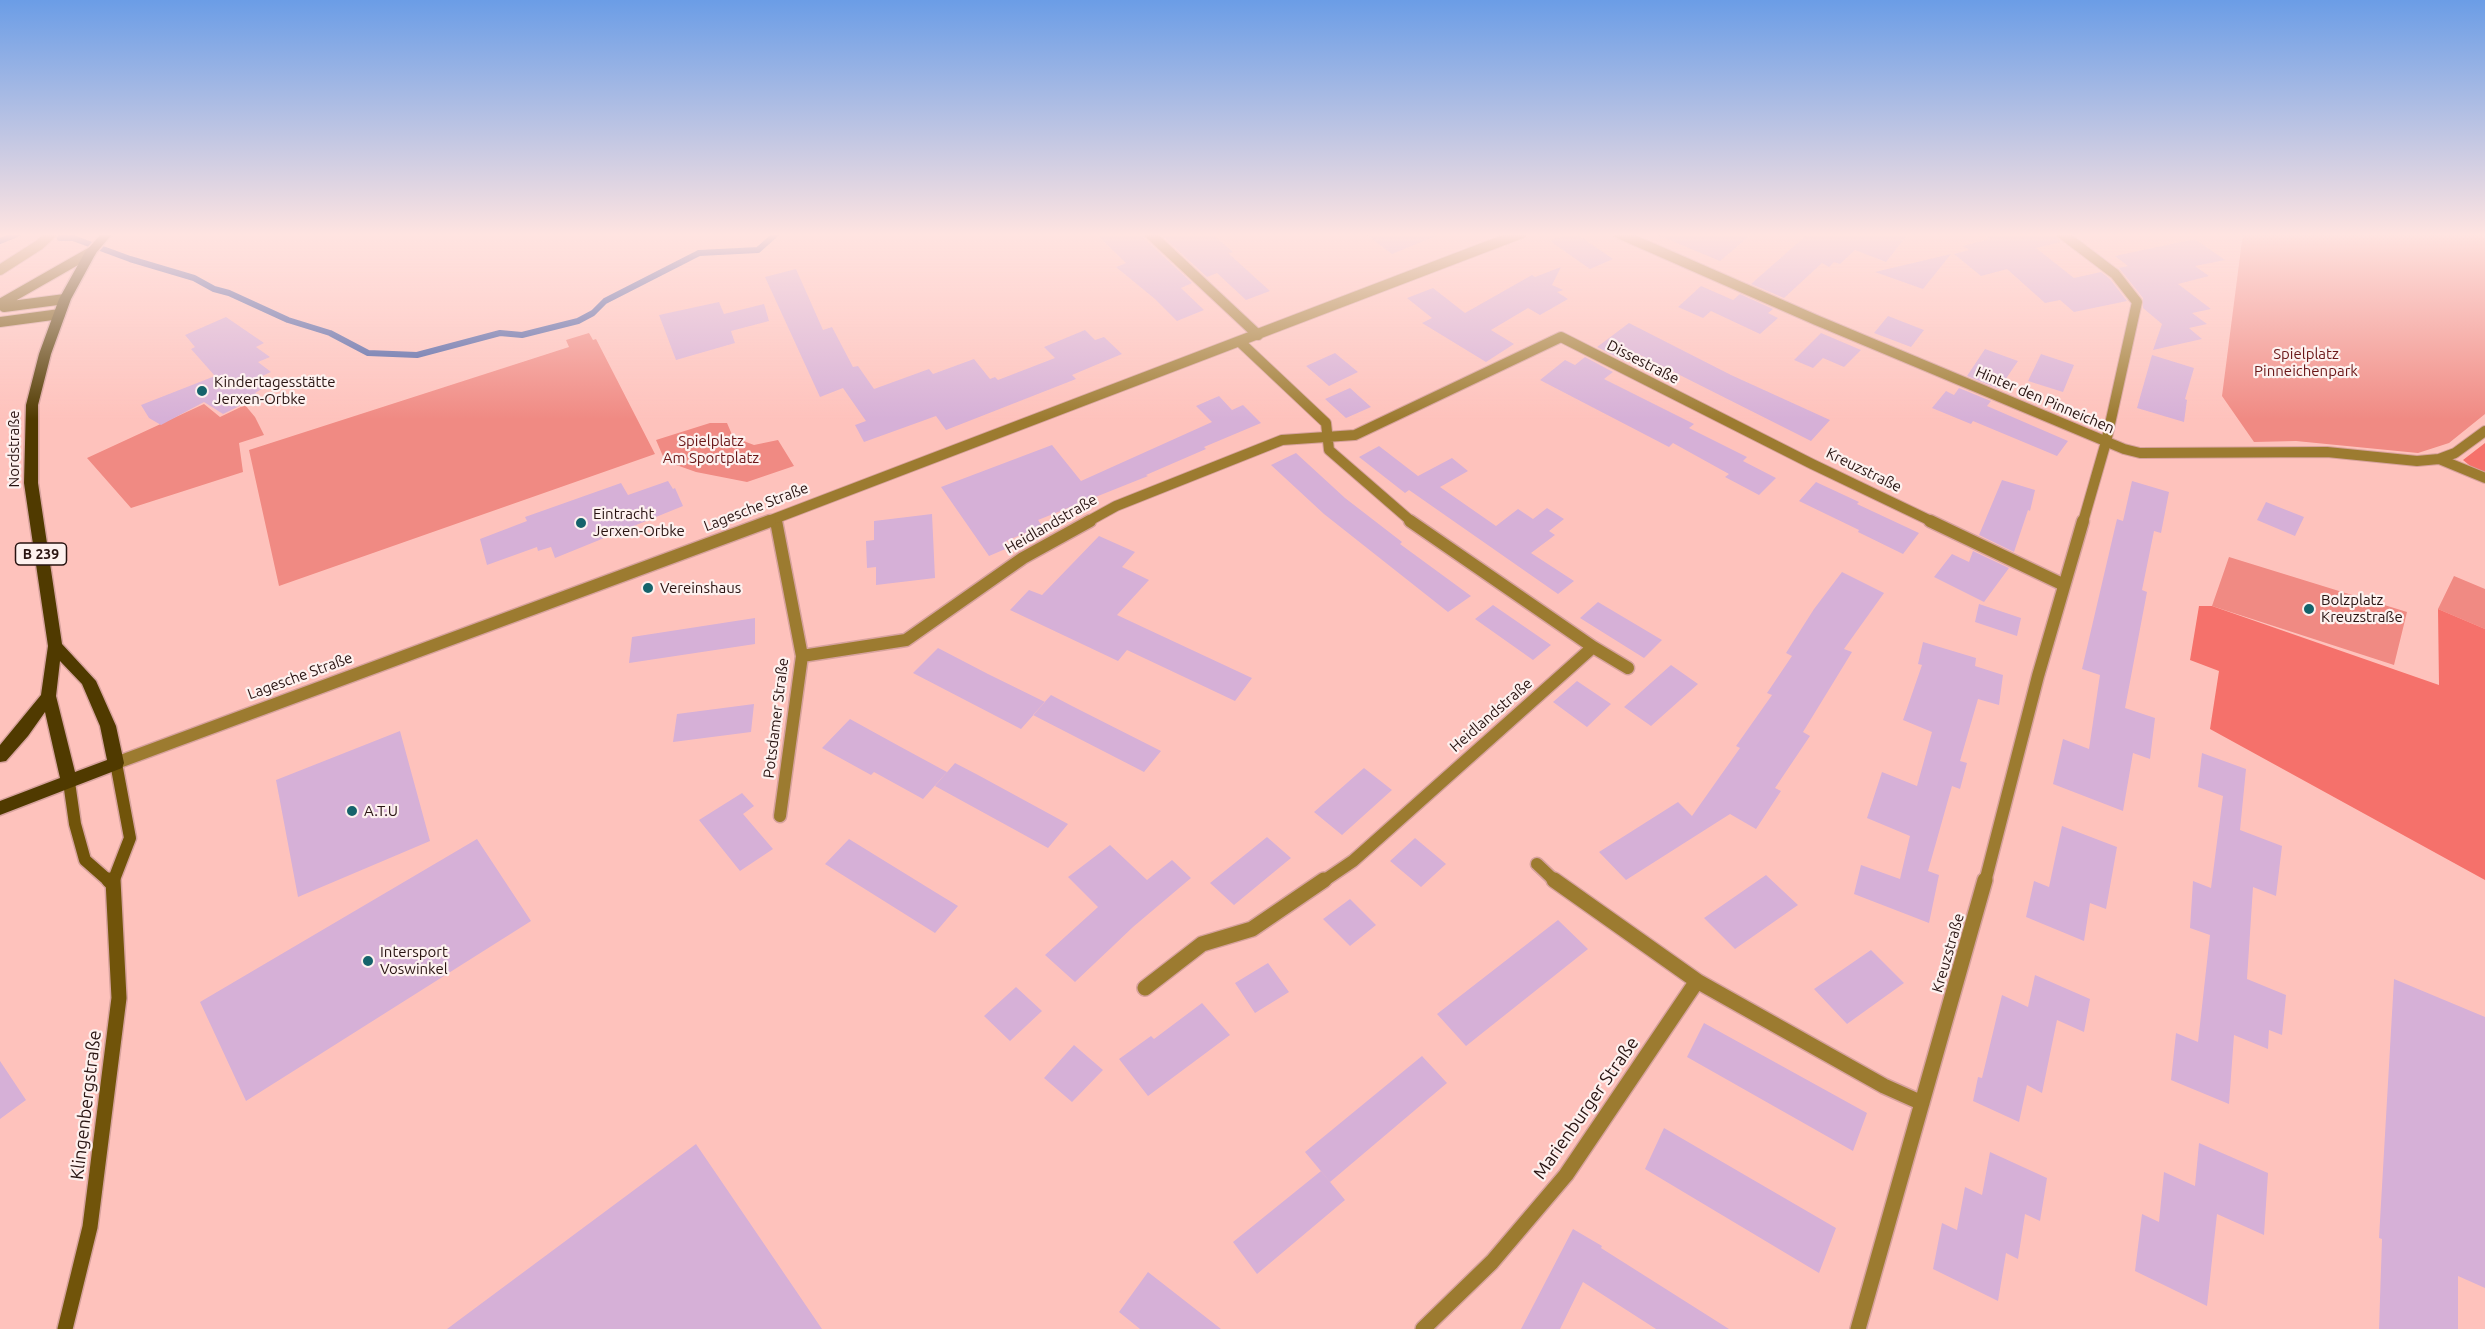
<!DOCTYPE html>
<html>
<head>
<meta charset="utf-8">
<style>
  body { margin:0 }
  canvas { display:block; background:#fec2bc }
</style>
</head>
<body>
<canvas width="2485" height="1329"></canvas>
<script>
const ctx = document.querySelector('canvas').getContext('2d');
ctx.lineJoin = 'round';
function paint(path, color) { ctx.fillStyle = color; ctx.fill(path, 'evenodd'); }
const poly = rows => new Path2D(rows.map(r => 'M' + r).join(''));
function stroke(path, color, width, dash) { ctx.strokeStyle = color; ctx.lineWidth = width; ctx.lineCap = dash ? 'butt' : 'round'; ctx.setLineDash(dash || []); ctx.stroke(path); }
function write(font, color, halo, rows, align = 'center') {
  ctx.font = font + ' Ubuntu,sans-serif'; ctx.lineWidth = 4.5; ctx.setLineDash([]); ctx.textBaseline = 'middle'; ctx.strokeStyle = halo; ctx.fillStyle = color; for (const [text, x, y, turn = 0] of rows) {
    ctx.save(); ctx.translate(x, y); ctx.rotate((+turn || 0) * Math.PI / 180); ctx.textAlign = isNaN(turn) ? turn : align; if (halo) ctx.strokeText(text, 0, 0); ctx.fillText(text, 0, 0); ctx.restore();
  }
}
const green = poly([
  [2243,233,2485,233,2485,414,2449,443,2418,453,2296,441,2254,442,2222,396],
  [589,333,593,340,596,339,655,454,279,586,249,450,569,347,566,340],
  [204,404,220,417,245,405,255,417,264,435,239,443,243,472,131,508,87,458],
  [710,423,727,423,733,437,754,445,778,440,794,466,747,482,696,472,665,461,656,440],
  [2229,557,2407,612,2394,665,2212,606],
  [2454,576,2485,589,2485,629,2438,609]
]);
const forest = poly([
  [2485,443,2485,474,2474,469,2463,460],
  [2199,606,2212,606,2439,685,2438,609,2485,629,2485,880,2210,729,2219,671,2190,660]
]);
const stream = poly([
  [60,238,73,238,130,259,194,278,214,289,229,293,288,320,330,333,368,353,417,355,500,333,522,335,578,321,593,313,605,301,699,253,758,250,777,233],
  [0,241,20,233]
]);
const building = poly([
  [1095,233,1142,233,1144,238,1192,283,1181,288,1204,310,1177,321,1155,299,1116,267,1126,263],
  [1159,233,1211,233,1233,252,1228,253,1270,291,1246,300,1217,273,1207,277],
  [1364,233,1443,233,1392,254],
  [1570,233,1575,233,1613,259,1590,269,1550,241],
  [1653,233,1753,233,1720,261],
  [1809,233,1909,233,1886,262,1855,250,1840,264,1834,262,1829,267,1822,263,1784,298,1751,284],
  [1981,233,2054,233,2061,242,2036,248,2074,278,2101,272,2110,279,2127,301,2074,312,2060,300,2045,303,2007,269,1981,276,1954,254,1969,250,1963,246,1990,239],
  [2195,239,2225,260,2195,266,2209,276,2178,284,2211,309,2192,313,2207,324,2189,328,2202,339,2153,350,2162,324,2143,308,2143,298,2119,268,2128,266,2115,256],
  [1951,254,1923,289,1875,272],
  [1561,267,1552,285,1563,290,1557,292,1568,299,1540,315,1528,308,1491,330,1514,344,1486,362,1422,323,1432,318,1407,298,1433,288,1465,313,1532,275,1535,277],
  [796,269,823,330,832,327,853,367,858,366,874,389,929,369,933,374,974,359,990,379,995,377,998,380,1055,358,1044,347,1085,330,1095,340,1104,337,1122,354,1072,375,1076,379,946,430,936,416,864,442,855,425,866,421,843,388,820,397,765,277],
  [1701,286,1733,300,1740,294,1773,309,1768,313,1778,318,1760,334,1711,311,1703,318,1678,307],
  [719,302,724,314,764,304,769,321,731,331,735,343,676,360,659,315],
  [1888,316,1924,330,1911,347,1874,333],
  [226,317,264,343,256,347,270,357,258,362,271,372,260,377,270,384,255,393,260,396,223,414,204,402,161,425,149,418,141,405,215,376,191,349,195,347,185,335],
  [1629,323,1731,375,1830,420,1811,441,1636,353,1626,362,1597,347],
  [1821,333,1861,350,1844,367,1823,358,1813,368,1794,360],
  [1985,349,2018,361,1999,389,1967,376],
  [1335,353,1358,372,1329,386,1306,366],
  [2041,354,2074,365,2063,392,2028,381],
  [2152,355,2194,368,2185,399,2187,400,2184,422,2137,408],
  [1585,357,1613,372,1604,379,1694,424,1689,428,1747,457,1743,461,1776,478,1759,495,1725,477,1729,474,1673,443,1669,447,1540,380,1565,360,1575,365],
  [1350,388,1371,407,1346,418,1325,399],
  [1959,388,1991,401,1987,406,2068,441,2057,456,1973,421,1971,424,1932,408,1946,391,1954,395],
  [1219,396,1232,410,1243,405,1261,423,1204,447,1206,449,1146,475,1148,476,1038,520,1042,526,1006,541,1010,547,989,556,941,487,1052,445,1081,481,1212,422,1196,406],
  [1379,446,1418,476,1452,458,1468,471,1440,487,1496,526,1518,509,1533,519,1547,508,1564,519,1549,531,1555,535,1531,553,1574,581,1558,594,1409,490,1405,493,1359,457],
  [1296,453,1345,498,1402,542,1400,544,1471,596,1448,612,1324,514,1271,465],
  [2002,480,2035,490,2030,511,2028,510,2014,552,1979,535],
  [668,481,673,489,675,488,683,506,555,558,551,547,538,551,537,547,487,565,480,539,527,521,525,517,621,483,628,495],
  [2132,481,2169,492,2161,533,2154,531,2142,590,2147,592,2125,708,2155,718,2150,759,2133,753,2123,811,2053,784,2063,739,2089,749,2100,675,2082,669,2117,519,2123,521],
  [1816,482,1859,502,1857,504,1919,533,1903,554,1858,532,1859,530,1799,501],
  [2266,502,2304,517,2295,536,2257,520],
  [932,514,935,578,876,585,876,567,867,568,866,541,874,540,874,521],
  [1099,536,1135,552,1122,567,1149,580,1117,615,1252,678,1235,701,1127,650,1118,661,1010,610,1029,590,1042,595],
  [1973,551,2009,568,1984,602,1934,577,1952,554,1969,562],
  [1842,572,1884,593,1844,649,1852,652,1803,732,1810,736,1775,788,1781,791,1756,829,1730,814,1626,880,1599,852,1678,802,1692,816,1740,748,1736,746,1772,695,1767,693,1792,656,1786,653,1814,609],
  [1598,602,1662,640,1644,658,1580,618],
  [1979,604,2021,618,2017,636,1975,622],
  [1493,605,1551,645,1533,660,1475,619],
  [755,618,755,644,629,663,632,637],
  [1923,642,1976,658,1975,666,2003,675,1999,705,1978,699,1960,761,1967,763,1960,789,1952,786,1928,871,1939,875,1929,923,1854,894,1861,865,1900,879,1910,836,1867,818,1882,772,1917,786,1932,732,1903,720,1922,665,1918,664],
  [938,648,988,674,1045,702,1021,729,913,673],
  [1671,665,1698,684,1651,726,1624,707],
  [1577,681,1611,704,1587,727,1553,702],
  [1051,695,1072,706,1161,751,1144,772,1033,715],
  [754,704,751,732,673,742,677,714],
  [850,719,899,746,947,772,923,799,874,772,871,775,822,748],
  [400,731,430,841,298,897,276,780],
  [2202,753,2246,769,2240,830,2282,846,2276,896,2253,887,2247,979,2286,995,2282,1035,2269,1030,2268,1049,2234,1035,2229,1104,2171,1080,2176,1033,2198,1042,2210,935,2190,928,2193,881,2211,888,2223,796,2198,787],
  [955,763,978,775,1068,824,1048,848,935,786],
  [1364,768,1392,790,1342,835,1314,812],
  [742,793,754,806,743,814,773,849,740,871,699,820],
  [2062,826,2117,847,2106,909,2090,903,2084,941,2026,917,2034,881,2049,887],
  [1267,837,1291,858,1234,905,1210,883],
  [1415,838,1446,864,1421,887,1390,861],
  [477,839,531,921,246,1101,200,1002],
  [849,839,935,892,958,906,935,933,825,864],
  [1110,845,1147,880,1172,860,1191,878,1133,927,1075,982,1045,955,1098,907,1068,877],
  [1766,875,1798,905,1735,949,1704,918],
  [1350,899,1376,925,1350,946,1323,919],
  [1558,920,1588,949,1466,1046,1437,1014],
  [1871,950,1904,983,1847,1024,1814,989],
  [1268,963,1289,992,1255,1013,1235,983],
  [2035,975,2090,999,2084,1032,2057,1020,2042,1093,2027,1085,2019,1122,1973,1101,1978,1077,1982,1078,2002,995,2028,1007],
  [2394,979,2485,1017,2485,1288,2458,1276,2458,1329,2379,1329,2382,1239,2379,1238],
  [1016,987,1042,1011,1010,1041,984,1016],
  [1202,1003,1230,1035,1148,1096,1119,1059,1151,1036,1154,1039],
  [1704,1023,1867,1113,1853,1151,1687,1057],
  [1074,1045,1103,1070,1072,1102,1044,1078],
  [1422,1056,1447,1083,1330,1182,1305,1152],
  [0,1061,26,1100,0,1119],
  [1664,1128,1836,1228,1819,1273,1645,1169],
  [2199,1143,2268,1173,2264,1235,2217,1214,2207,1306,2135,1271,2142,1214,2159,1222,2164,1172,2195,1186],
  [696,1144,822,1329,447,1329],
  [1990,1152,2047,1178,2040,1221,2025,1214,2018,1259,2006,1253,1998,1301,1933,1269,1942,1223,1957,1230,1965,1187,1982,1195],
  [1321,1171,1345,1200,1257,1274,1233,1242],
  [1573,1229,1602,1246,1601,1248,1729,1329,1656,1329,1583,1282,1560,1329,1521,1329],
  [1148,1272,1221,1329,1140,1329,1119,1312]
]);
const minorFar2 = poly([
  [1149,233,1258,335],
  [1618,233,1816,320,2124,449,2140,453,2327,452,2417,461,2439,459,2485,478],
  [2061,233,2115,274,2137,302,2106,442,2083,522],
  [0,270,39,245,52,233],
  [1240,342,1326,423,1329,450,1412,522],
  [2439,459,2455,453,2485,431],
  [776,519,777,522],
  [1087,522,1116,506,1282,440,1355,435,1561,337,1812,464,1933,522]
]);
const minorFar1 = poly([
  [776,521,802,656,780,816],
  [1930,521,2064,585],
  [1593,647,1628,668],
  [802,656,906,640,1023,558,1090,521],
  [1537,864,1556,882],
  [1322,882,1353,861,1593,647,1410,521],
  [1985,882,2038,676,2083,521]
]);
const minor = poly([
  [1554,880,1697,981],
  [1145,988,1202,944,1252,929,1324,880],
  [1423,1329,1492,1262,1566,1175,1697,981,1884,1086,1922,1103],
  [1858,1329,1985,880]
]);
const tertiaryFar1 = poly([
  [766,522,1522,233]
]);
const tertiary = poly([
  [116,763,770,521]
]);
const secondaryFar2 = poly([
  [0,304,91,252],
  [4,307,65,299],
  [0,322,60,314]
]);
const secondaryFar1 = poly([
  [69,782,75,824,85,860,110,882],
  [113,882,130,838,116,763]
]);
const secondary = poly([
  [109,880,112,883],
  [65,1329,90,1227,119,998,113,880]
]);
const primary = poly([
  [102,233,113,233,96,253,71,299,51,354,38,405,38,483,62,644,96,681,116,726,124,763,122,768,0,815,0,801,60,778,45,712,28,736,6,761,0,762,0,745,41,695,48,646,24,483,26,405,39,354,59,299,85,252,102,233],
  [60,661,82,684,100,726,107,760,75,772,56,696,60,661]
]);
const markers = [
  [202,391,6,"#15636b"],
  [581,523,6,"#15636b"],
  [648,588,6,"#15636b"],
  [2309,609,6,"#15636b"],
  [352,811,6,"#15636b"],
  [368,961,6,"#15636b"]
];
const shields = [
  [41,554,51]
];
const shieldNames = [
  ["B 239",41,554]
];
const parkNames = [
  ["Spielplatz",2306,354],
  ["Pinneichenpark",2306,371],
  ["Spielplatz",711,441],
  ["Am Sportplatz",711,458]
];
const streetNames = [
  ["Dissestraße",1643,362,27],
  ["Hinter den Pinneichen",2045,400,23],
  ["Nordstraße",14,449,-90],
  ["Kreuzstraße",1864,470,26],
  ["Lagesche Straße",756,507,-21],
  ["Heidlandstraße",1051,524,-30],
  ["Lagesche Straße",300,676,-20],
  ["Heidlandstraße",1491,715,-41],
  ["Potsdamer Straße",776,718,-83],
  ["Kreuzstraße",1948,953,-74]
];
const poiNames = [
  ["Kindertagesstätte",214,382],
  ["Jerxen-Orbke",214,399],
  ["Eintracht",593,514],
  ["Jerxen-Orbke",593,531],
  ["Vereinshaus",660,588],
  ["Bolzplatz",2321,600],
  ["Kreuzstraße",2321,617],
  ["A.T.U",364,811],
  ["Intersport",380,952],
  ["Voswinkel",380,969]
];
const nearStreetnames = [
  ["Klingenbergstraße",86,1105,-83],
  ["Marienburger Straße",1586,1108,-55]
];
paint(green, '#f08a83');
paint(forest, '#f5716b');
stroke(stream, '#445ca3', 6);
paint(building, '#d6b0d7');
stroke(minorFar2, '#d7a29d', 12);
stroke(minorFar1, '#d7a29d', 15);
stroke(minor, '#d7a29d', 18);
stroke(tertiaryFar1, '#d7a29d', 12);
stroke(tertiary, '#d7a29d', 15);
stroke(secondaryFar2, '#d7a29d', 12);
stroke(secondaryFar1, '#d7a29d', 15);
stroke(secondary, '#d7a29d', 18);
stroke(primary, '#d7a29d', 3);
stroke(minorFar2, '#9c7b30', 10);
stroke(minorFar1, '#9c7b30', 12);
stroke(minor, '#9c7b30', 15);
stroke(tertiaryFar1, '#9c7b30', 10);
stroke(tertiary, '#9c7b30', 12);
stroke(secondaryFar2, '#71540a', 10);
stroke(secondaryFar1, '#71540a', 12);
stroke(secondary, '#71540a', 15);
paint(primary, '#503a00');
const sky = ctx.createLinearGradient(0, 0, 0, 419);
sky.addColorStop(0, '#6b9de6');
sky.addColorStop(0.56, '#ffe4e1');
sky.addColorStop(1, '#ffe4e100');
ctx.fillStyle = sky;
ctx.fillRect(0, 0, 2485, 419);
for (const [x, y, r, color] of markers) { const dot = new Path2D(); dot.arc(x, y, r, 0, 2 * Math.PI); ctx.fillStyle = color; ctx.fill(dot); stroke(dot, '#fdf1ef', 2); }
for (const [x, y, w] of shields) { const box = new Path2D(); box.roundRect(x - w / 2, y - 11, w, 22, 4.5); ctx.fillStyle = '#fdf1ef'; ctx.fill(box); stroke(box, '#281311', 1.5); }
write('bold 14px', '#281311', null, shieldNames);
write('15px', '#6a1718', '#fdf1ef', parkNames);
write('15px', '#281311', '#fdf1ef', streetNames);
write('15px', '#281311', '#fdf1ef', poiNames, 'left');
write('18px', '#281311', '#fdf1ef', nearStreetnames);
</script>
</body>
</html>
